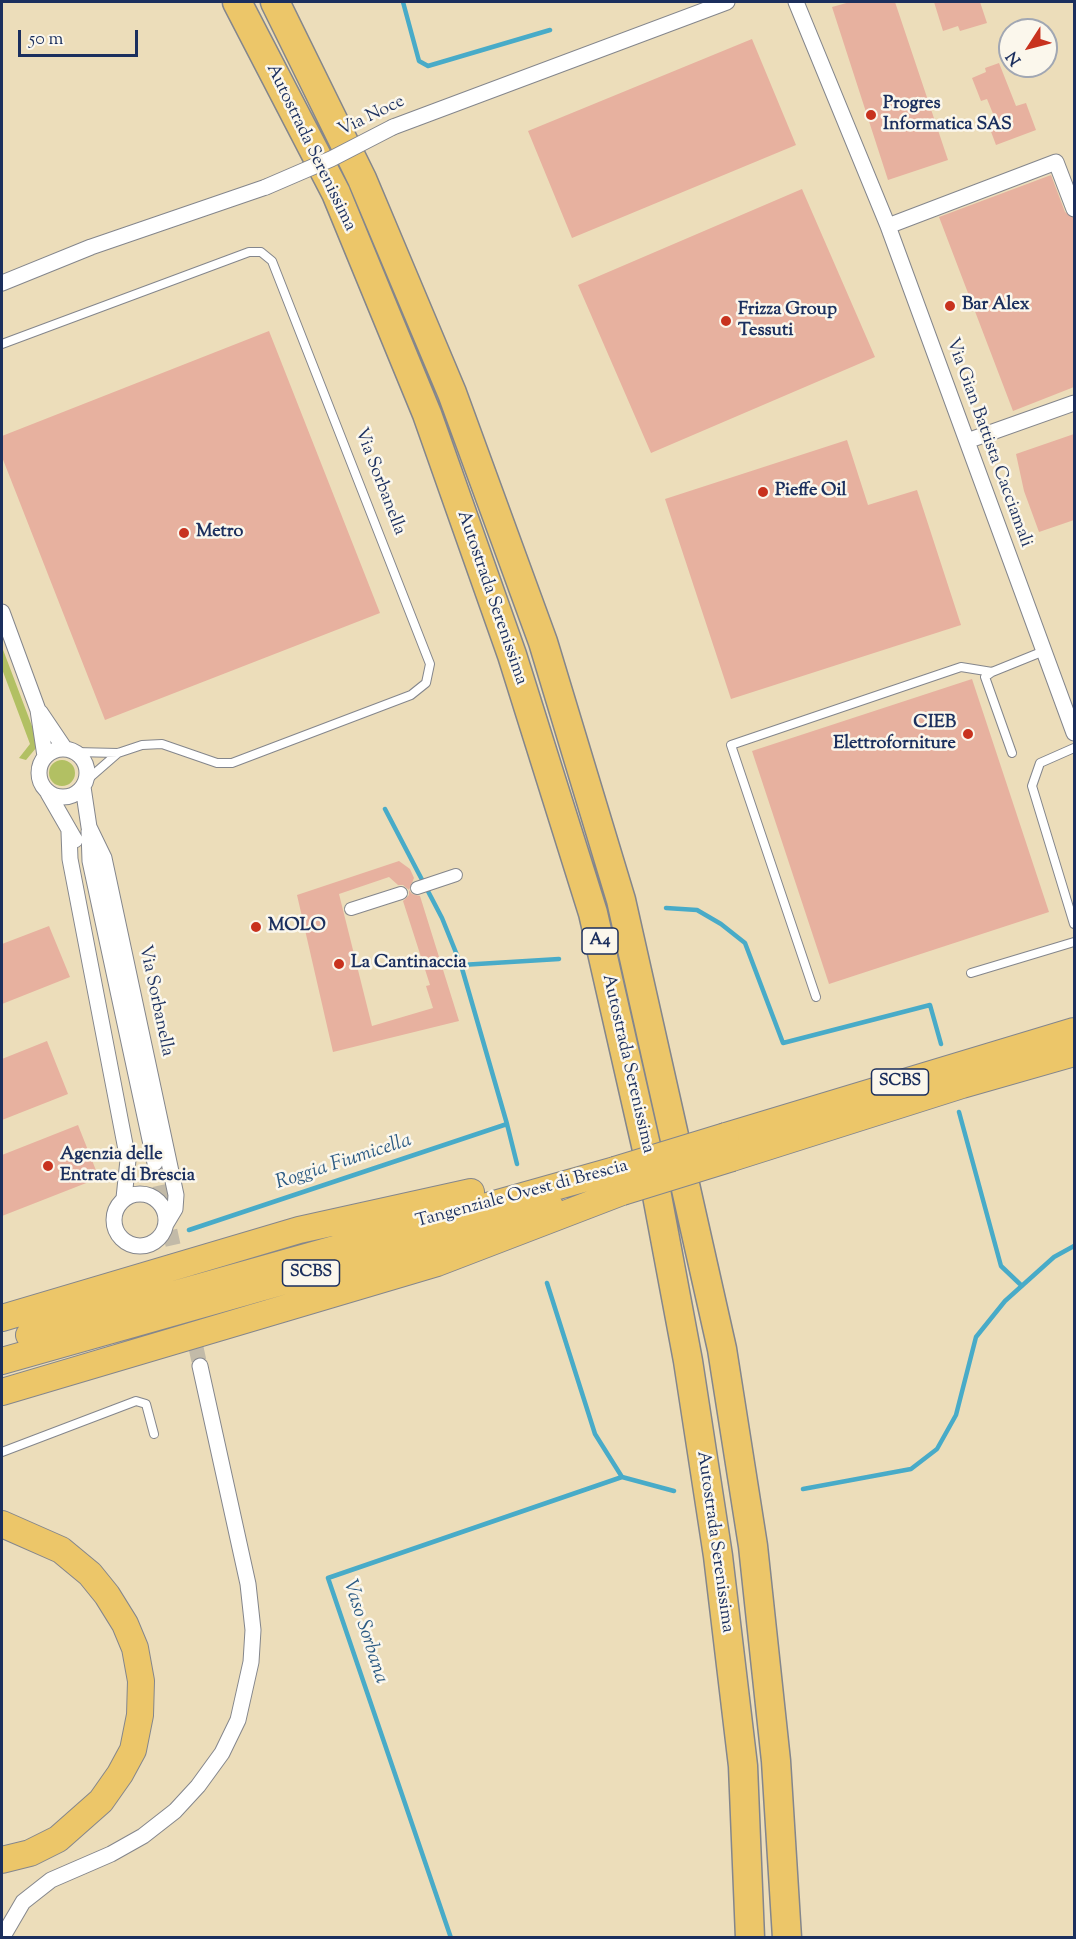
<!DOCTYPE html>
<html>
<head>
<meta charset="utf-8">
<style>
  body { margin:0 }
  #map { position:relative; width:1076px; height:1939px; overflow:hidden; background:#ecddba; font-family:"Sorts Mill Goudy",serif }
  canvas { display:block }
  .frame { position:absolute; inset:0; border:3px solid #1b2f5e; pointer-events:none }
  .north { position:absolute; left:998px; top:18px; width:60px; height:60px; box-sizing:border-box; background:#fbf7ec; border:2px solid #a1a7b3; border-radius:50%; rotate:234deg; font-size:16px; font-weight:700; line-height:24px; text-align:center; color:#1b2f5e }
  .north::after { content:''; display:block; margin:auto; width:21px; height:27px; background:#c8321e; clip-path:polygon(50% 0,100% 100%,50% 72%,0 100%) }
  .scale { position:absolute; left:18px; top:30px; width:120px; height:27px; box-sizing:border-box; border:3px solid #1b2f5e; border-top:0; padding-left:8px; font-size:18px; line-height:21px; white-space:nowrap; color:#1b2f5e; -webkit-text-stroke:4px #fbf7ec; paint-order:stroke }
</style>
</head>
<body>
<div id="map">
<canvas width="1076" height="1939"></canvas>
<div class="frame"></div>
<div class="north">N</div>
<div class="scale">50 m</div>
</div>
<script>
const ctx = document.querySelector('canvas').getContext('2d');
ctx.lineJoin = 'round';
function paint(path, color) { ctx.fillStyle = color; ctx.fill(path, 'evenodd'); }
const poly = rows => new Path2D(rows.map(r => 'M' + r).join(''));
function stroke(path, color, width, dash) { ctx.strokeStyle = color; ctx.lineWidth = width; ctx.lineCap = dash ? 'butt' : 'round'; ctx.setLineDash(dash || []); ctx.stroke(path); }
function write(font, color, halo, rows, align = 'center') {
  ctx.font = font + ' "Sorts Mill Goudy",serif'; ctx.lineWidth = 5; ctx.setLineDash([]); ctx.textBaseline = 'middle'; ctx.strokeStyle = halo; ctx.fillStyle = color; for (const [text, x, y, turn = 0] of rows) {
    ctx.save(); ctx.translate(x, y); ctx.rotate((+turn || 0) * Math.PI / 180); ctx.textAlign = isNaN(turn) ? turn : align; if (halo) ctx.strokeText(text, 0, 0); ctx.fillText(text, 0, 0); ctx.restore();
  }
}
const green = poly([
  [2,647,35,734,36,748,26,760,19,758,30,744,2,669],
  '49 773a13 13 0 1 1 26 0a13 13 0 1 1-26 0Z'
]);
const stream = poly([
  [403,2,419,61,428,66,550,30],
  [385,809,442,918,461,965,559,959],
  [666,908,697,910,721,924,745,943,783,1043,930,1005,941,1044],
  [461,965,507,1124],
  [959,1112,1001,1266,1022,1286],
  [189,1230,507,1124,517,1164],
  [547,1283,595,1434,622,1477],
  [803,1489,911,1469,937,1449,956,1415,976,1337,1005,1301,1054,1257,1074,1246],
  [451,1938,328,1578,622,1477,674,1491]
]);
const building = poly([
  [850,2,895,2,948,160,888,180,832,7],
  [934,2,980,2,987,23,960,31,958,26,943,31],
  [752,39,796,145,572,238,528,131],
  [999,63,1016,106,1026,103,1036,130,996,145,990,129,998,126,987,99,981,101,972,78,986,72,985,68],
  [1051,175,1065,212,1074,218,1074,387,1013,411,939,217],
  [802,189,875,357,651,453,578,285],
  [269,331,380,613,105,720,2,457,2,436],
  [1074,434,1074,520,1039,532,1024,491,1016,454],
  [847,440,868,505,917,490,961,625,731,699,665,499],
  [972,679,1049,912,829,984,752,751],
  [399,861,410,869,414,878,409,890,412,894,420,896,459,1021,333,1052,297,895],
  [389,877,398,885,403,885,409,890,409,895,403,901,430,985,426,986,433,1008,372,1026,339,894],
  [49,926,70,977,2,1004,2,944],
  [47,1041,68,1094,2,1120,2,1059],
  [78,1125,99,1178,2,1216,2,1155]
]);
const minorTunnel = poly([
  [155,1163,179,1272],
  [186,1301,200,1366]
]);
const service = poly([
  [2,344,249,252,261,252,272,261,430,664,426,683,411,695,232,763,217,763,162,744,142,745,118,753,75,752],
  [992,672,985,677,1012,753],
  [1074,748,1040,763,1032,786,1074,924],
  [87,780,118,753],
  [971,973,1074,942],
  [816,997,731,745,961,667,992,672,1044,651],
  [2,1452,136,1401,146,1404,154,1434]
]);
const pedestrian = poly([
  [417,888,456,875],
  [351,909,401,893]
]);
const minor = poly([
  [796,2,888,226,1074,733],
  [393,127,727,2],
  [888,226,1056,162,1074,209],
  [2,283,91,247,266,187],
  [967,441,1074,403],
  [2,612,38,710,45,756],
  [40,712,65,749],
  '39 773a24 24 0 1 1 48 0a24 24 0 1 1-48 0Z',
  [83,787,89,827,104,858,176,1195,175,1209,166,1224],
  [48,793,75,840],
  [89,831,90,861,155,1163],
  [69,832,70,859,128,1160,124,1198],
  '114 1220a26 26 0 1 1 52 0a26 26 0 1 1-52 0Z',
  [2,1938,23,1902,51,1880,111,1854,143,1836,175,1811,198,1786,222,1753,238,1720,251,1662,253,1630,248,1584,200,1366]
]);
const trunk = poly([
  [726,1136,1074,1031],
  [732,1158,962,1085,1074,1053],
  [2,1318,299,1230,471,1192],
  [29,1335,615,1170],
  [2,1361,550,1206],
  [2,1392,437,1263,622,1192],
  [2,1524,61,1550,90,1574,107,1595,125,1624,135,1648,141,1681,140,1715,133,1750,120,1774,101,1801,58,1839,30,1853,2,1860]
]);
const motorway = poly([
  [237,2,336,193,427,414,512,655,593,913,655,1185,688,1361,718,1556,743,1766,750,1938],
  [275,2,362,179,452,393,543,642,621,900,722,1349,753,1546,776,1761,787,1938]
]);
const minorBridge = poly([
  [266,187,331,159,393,127]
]);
const trunkBridge = poly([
  [615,1170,726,1136],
  [622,1192,732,1158]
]);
const markers = [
  [871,115,6,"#c8321e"],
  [950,306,6,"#c8321e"],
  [726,321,6,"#c8321e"],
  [763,492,6,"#c8321e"],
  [184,533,6,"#c8321e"],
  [968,734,6,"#c8321e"],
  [256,927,6,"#c8321e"],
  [339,964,6,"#c8321e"],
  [48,1166,6,"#c8321e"]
];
const shields = [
  [600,941,36],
  [900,1082,57],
  [311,1273,57]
];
const shieldNames = [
  ["A4",600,941],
  ["SCBS",900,1082],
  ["SCBS",311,1273]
];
const poiNames = [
  ["Progres",883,105],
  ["Informatica SAS",883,126],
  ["Bar Alex",962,306],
  ["Frizza Group",738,311],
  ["Tessuti",738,332],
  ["Pieffe Oil",775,492],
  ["Metro",196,533],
  ["CIEB",956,724,"right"],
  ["Elettroforniture",956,745,"right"],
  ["MOLO",268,927],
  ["La Cantinaccia",351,964],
  ["Agenzia delle",60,1156],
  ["Entrate di Brescia",60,1177]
];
const streetNames = [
  ["Via Noce",372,117,-26],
  ["Autostrada Serenissima",310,148,64],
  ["Via Gian Battista Cacciamali",988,443,70],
  ["Via Sorbanella",379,482,69],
  ["Autostrada Serenissima",491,598,71],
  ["Via Sorbanella",155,1001,78],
  ["Autostrada Serenissima",627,1064,77],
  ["Tangenziale Ovest di Brescia",522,1195,-15],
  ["Autostrada Serenissima",714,1542,82]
];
const waterNames = [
  ["Roggia Fiumicella",344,1163,-18],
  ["Vaso Sorbana",364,1632,72]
];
paint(green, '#b2c063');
stroke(stream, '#48abc8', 4.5);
paint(building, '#e7b19f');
stroke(minorTunnel, '#c2baa8', 15, [15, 8]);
stroke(service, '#84868c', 10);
stroke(pedestrian, '#84868c', 14);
stroke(minor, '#84868c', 17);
stroke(trunk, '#84868c', 28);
stroke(motorway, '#84868c', 31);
stroke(service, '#fff', 8);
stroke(pedestrian, '#fff', 12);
stroke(minor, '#fff', 15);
stroke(trunk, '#ecc669', 26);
stroke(motorway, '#ecc669', 28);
stroke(minorBridge, '#84868c', 17, []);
stroke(trunkBridge, '#84868c', 28, []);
stroke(minorBridge, '#fff', 15);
stroke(trunkBridge, '#ecc669', 26);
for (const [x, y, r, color] of markers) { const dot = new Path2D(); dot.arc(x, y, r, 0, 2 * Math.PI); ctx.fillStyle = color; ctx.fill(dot); stroke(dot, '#fbf7ec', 2); }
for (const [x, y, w] of shields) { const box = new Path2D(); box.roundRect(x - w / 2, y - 13, w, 26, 4.5); ctx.fillStyle = '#fbf7ec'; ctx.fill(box); stroke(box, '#1b2f5e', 1.5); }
write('bold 16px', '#1b2f5e', null, shieldNames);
write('bold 18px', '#1b2f5e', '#fbf7ec', poiNames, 'left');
write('18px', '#1b2f5e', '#fbf7ec', streetNames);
write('italic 20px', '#2b5a83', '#fbf7ec', waterNames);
</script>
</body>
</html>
